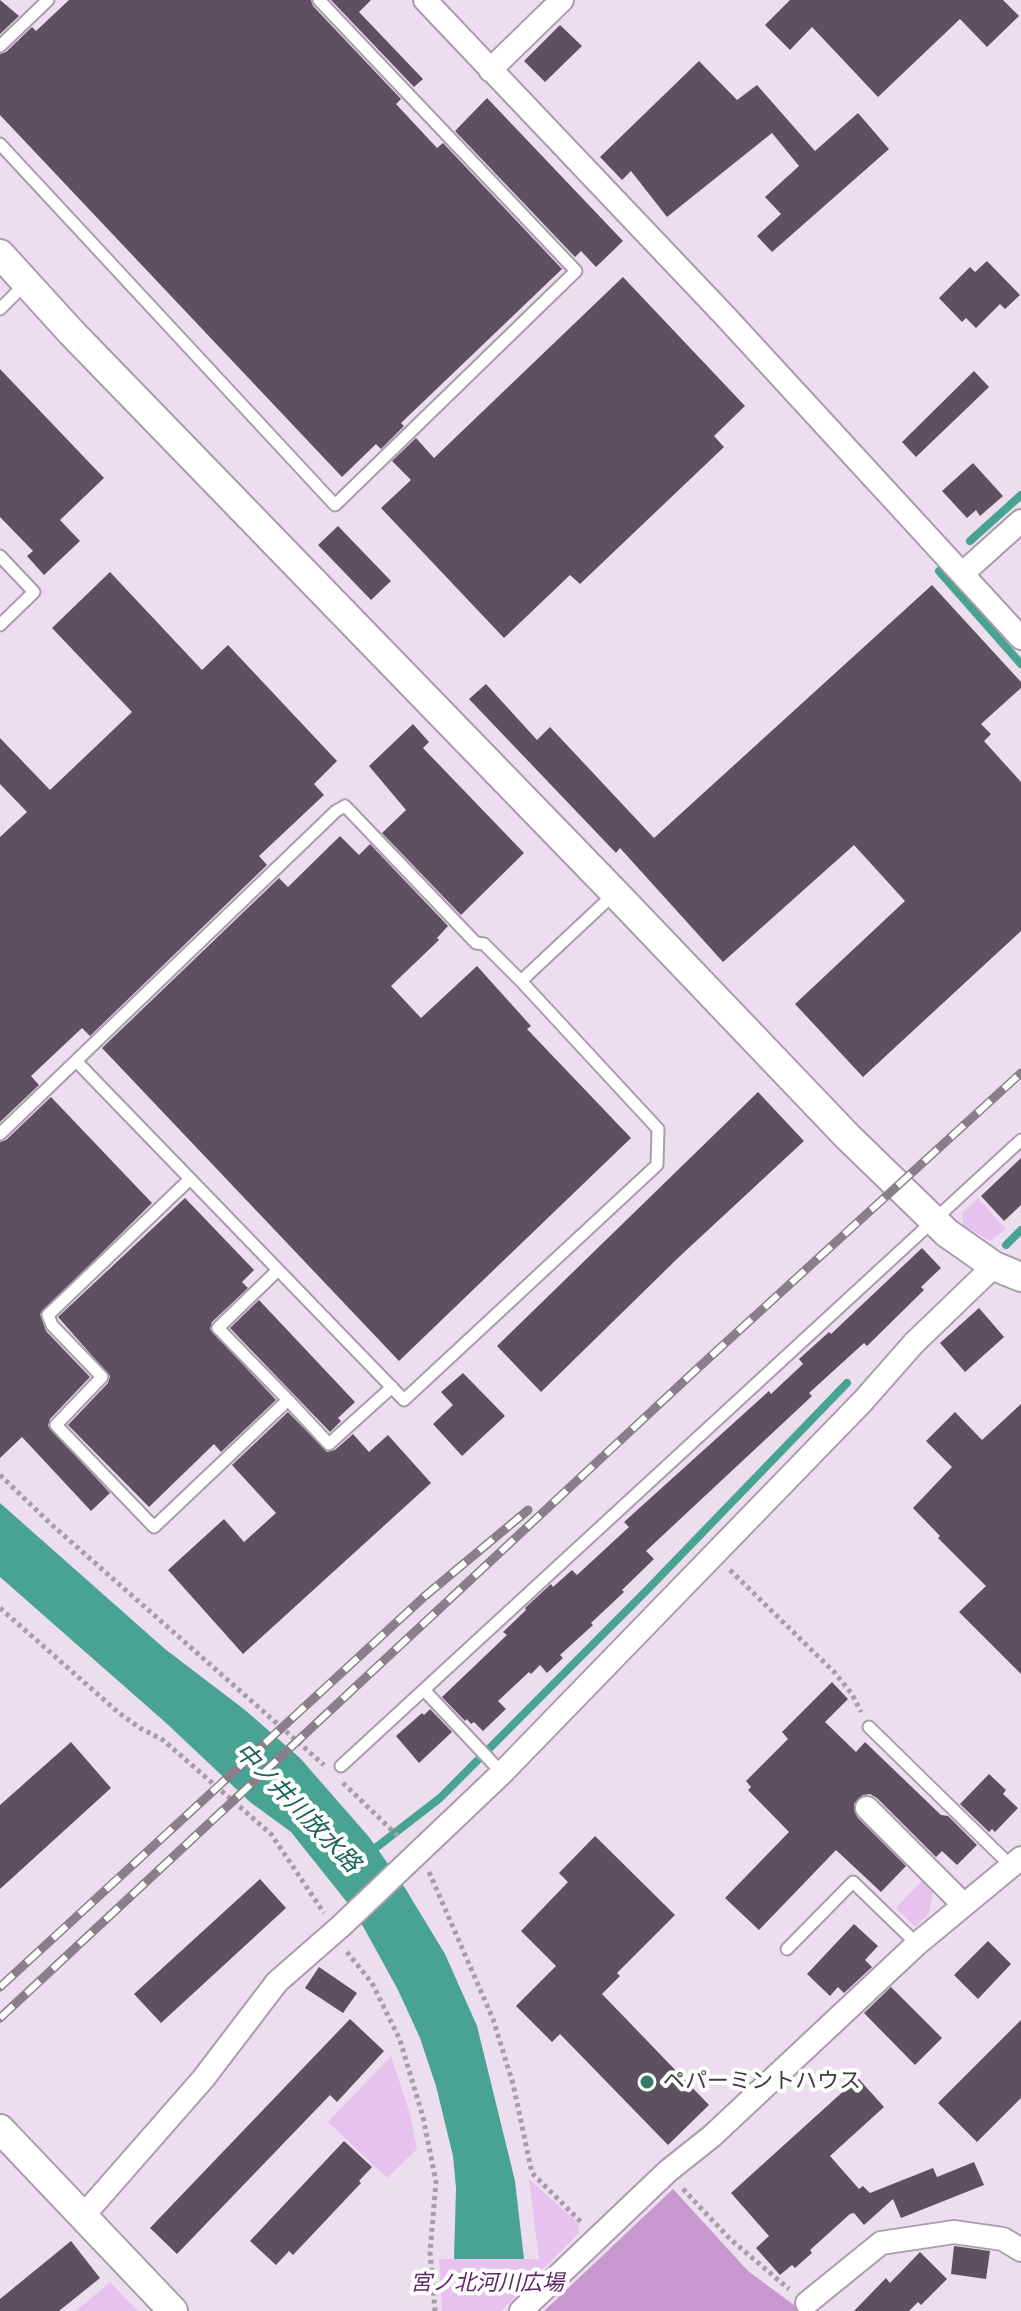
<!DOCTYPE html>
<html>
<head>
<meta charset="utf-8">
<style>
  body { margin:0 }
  canvas { display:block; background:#ecdeee }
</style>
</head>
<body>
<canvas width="1021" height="2311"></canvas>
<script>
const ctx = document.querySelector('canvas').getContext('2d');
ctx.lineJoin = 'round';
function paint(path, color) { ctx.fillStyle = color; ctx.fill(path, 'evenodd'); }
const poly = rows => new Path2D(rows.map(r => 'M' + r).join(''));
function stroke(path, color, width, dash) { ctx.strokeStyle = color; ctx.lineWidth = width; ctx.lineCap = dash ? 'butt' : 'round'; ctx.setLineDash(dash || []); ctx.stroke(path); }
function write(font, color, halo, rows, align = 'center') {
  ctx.font = font + ' "PT Serif","Noto Sans JP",serif'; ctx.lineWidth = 8; ctx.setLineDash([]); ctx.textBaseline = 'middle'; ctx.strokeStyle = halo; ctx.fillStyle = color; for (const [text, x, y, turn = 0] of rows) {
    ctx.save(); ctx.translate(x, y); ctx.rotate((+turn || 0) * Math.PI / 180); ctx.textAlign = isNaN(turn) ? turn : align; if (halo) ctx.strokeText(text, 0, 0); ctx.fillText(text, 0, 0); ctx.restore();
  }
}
const green = poly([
  [978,1198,1006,1229,990,1241,963,1225,962,1213],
  [922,1881,933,1891,929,1914,915,1927,896,1908],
  [391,2056,410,2114,417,2149,387,2178,328,2122],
  [529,2179,578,2223,579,2233,501,2311,442,2311,439,2259,539,2259],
  [110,2282,138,2311,76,2311]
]);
const forest = poly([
  [673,2189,748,2271,802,2311,544,2311]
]);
const water = poly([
  [0,1503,165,1649,245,1710,300,1758,369,1837,405,1888,445,1954,477,2026,515,2181,524,2259,454,2259,456,2188,453,2156,436,2086,420,2038,398,1990,364,1928,346,1901,291,1832,250,1802,165,1722,0,1577]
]);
const stream = poly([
  [970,541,1021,495],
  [939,571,1021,664],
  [1006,1245,1021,1230],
  [369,1853,440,1798,649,1588,847,1383]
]);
const building = poly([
  [0,0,19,16,0,34],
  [69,0,311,0,313,6,401,99,396,104,437,148,443,143,562,269,401,423,404,426,381,449,376,444,342,477,0,115,0,54,6,52,32,27,36,31],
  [331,0,371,0,359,12,423,79,414,87],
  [790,0,1003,0,1019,16,987,47,960,19,878,97,812,27,790,50,765,25],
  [560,25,582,46,545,82,524,61],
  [699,61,737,100,757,85,815,151,858,113,889,149,772,252,757,236,781,214,765,197,799,166,772,133,667,217,631,171,622,180,600,157],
  [487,98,623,241,596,267,581,251,575,257,455,131],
  [987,261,1020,295,1005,309,1000,304,976,328,966,318,962,322,939,298,970,267,975,272],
  [623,277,745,406,714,436,724,447,580,584,570,575,504,638,381,508,411,480,392,461,416,438,434,458],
  [0,369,104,478,60,520,80,541,44,575,27,556,33,551,0,517],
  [974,371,989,387,916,457,902,442],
  [973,463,1003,496,980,516,976,510,967,518,942,491],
  [338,526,391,581,371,600,318,545],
  [110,572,202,670,228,645,337,761,314,784,324,795,259,856,267,865,90,1036,82,1028,31,1076,39,1085,0,1122,0,837,27,812,0,784,0,738,50,790,132,712,52,628],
  [932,585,1021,682,1021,688,981,724,991,734,984,741,1021,782,1021,931,863,1077,795,1004,905,901,854,845,723,962,620,848,616,853,469,699,486,684,537,740,550,727,654,838],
  [413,724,429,742,423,748,524,853,461,915,382,833,406,810,369,766],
  [340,836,359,855,370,844,448,926,437,938,439,940,391,986,421,1018,477,966,531,1026,527,1029,631,1138,399,1361,102,1048,279,878,288,887],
  [758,1092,804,1141,679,1257,541,1392,497,1346],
  [51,1097,152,1203,40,1314,46,1331,90,1377,50,1419,48,1426,110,1493,91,1511,22,1437,0,1458,0,1142,6,1140],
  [1021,1158,1021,1205,1004,1221,981,1196],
  [185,1198,254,1270,242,1282,248,1288,212,1322,210,1329,276,1400,221,1452,214,1444,149,1507,68,1425,108,1383,110,1376,58,1317],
  [922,1248,941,1268,921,1287,924,1290,867,1346,864,1343,809,1393,812,1396,646,1551,654,1559,622,1590,624,1592,591,1623,593,1625,560,1655,563,1658,547,1673,540,1665,531,1674,529,1672,498,1701,506,1709,483,1731,474,1722,471,1724,467,1719,465,1721,442,1697,507,1635,503,1632,526,1610,525,1608,551,1584,553,1587,572,1570,577,1575,629,1527,624,1522,769,1391,771,1394,803,1364,799,1359,829,1332,831,1334],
  [259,1300,355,1402,338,1418,341,1421,330,1432,230,1328],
  [979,1308,1004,1337,965,1372,940,1343],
  [463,1373,505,1416,462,1456,433,1424,453,1405,441,1392],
  [1021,1404,1021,1674,959,1612,986,1586,938,1538,940,1536,913,1508,952,1467,926,1441,955,1412,982,1440],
  [288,1412,327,1452,335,1450,353,1434,369,1452,388,1435,431,1483,243,1654,168,1570,224,1519,244,1542,276,1513,232,1465],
  [832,1682,848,1699,825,1722,856,1752,865,1742,941,1815,948,1816,977,1845,957,1865,942,1851,936,1857,877,1798,870,1794,863,1795,854,1804,857,1817,906,1866,881,1892,836,1850,759,1930,725,1898,789,1832,748,1790,751,1787,746,1781,788,1739,782,1732],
  [430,1709,452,1732,419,1763,396,1736,422,1713,424,1715],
  [71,1742,111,1788,0,1889,0,1805],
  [989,1774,1006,1790,1003,1794,1018,1808,995,1832,992,1829,989,1832,960,1804],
  [595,1836,675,1915,617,1973,620,1976,602,1994,709,2105,668,2145,560,2034,552,2042,516,2006,556,1966,521,1931,568,1882,559,1873],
  [260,1879,286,1908,161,2023,134,1994],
  [854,1924,878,1946,865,1960,872,1967,844,1993,838,1987,830,1996,807,1974],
  [988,1941,1011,1964,978,1999,954,1975],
  [319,1967,357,1993,343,2013,305,1988],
  [891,1987,942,2038,915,2065,864,2013],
  [350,2019,384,2051,337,2102,330,2095,177,2254,150,2228],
  [1021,2020,1021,2098,977,2142,938,2103],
  [858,2078,884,2107,830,2156,859,2189,863,2186,870,2193,933,2168,937,2177,974,2162,984,2185,901,2218,893,2199,864,2225,854,2213,850,2214,810,2250,812,2253,795,2268,792,2265,780,2275,756,2248,769,2236,731,2193],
  [344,2141,372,2167,359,2181,361,2183,293,2255,289,2251,276,2265,250,2241],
  [71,2241,100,2278,59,2311,0,2311,0,2299],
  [954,2246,990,2251,986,2279,951,2274],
  [920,2252,947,2279,921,2305,918,2302,909,2311,854,2311,886,2278,890,2283]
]);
const path = poly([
  [0,1475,52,1525,324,1765],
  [730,1570,835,1673,852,1694,861,1712],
  [0,1608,119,1713,140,1728,163,1740,271,1834,324,1913],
  [343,1783,399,1837],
  [429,1872,493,2019,513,2084,532,2173,582,2223],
  [347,1952,372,1983,400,2040,423,2117,436,2182,430,2252,435,2311],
  [683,2189,730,2239,789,2289]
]);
const service = poly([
  [0,46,48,0],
  [0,144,335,505,576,271,319,0],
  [0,309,26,283],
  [0,556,34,592,0,625],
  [77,1062,404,1400,657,1165,658,1129,521,981,615,893],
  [0,1134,336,811,345,806,476,943,484,944,521,981],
  [190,1179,48,1315,52,1325,102,1377,56,1425,154,1527,288,1400,329,1444,392,1387],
  [278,1270,218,1328,288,1400],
  [424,1690,502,1773],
  [869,1727,1011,1866],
  [341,1766,1021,1140],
  [787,1949,853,1882,917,1944]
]);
const minor = poly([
  [425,0,725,316,1021,638],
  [490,70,562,0],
  [962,574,1021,521],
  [867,1808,963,1904],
  [83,2216,203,2079,277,1982,341,1926,502,1773,863,1401,914,1343,994,1266],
  [807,2303,881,2243,954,2232,1003,2239,1021,2250],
  [521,2311,668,2171,712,2136,917,1944,1021,1858]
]);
const tertiary = poly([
  [0,254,71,332,615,893,848,1137,947,1233,994,1266,1021,1277],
  [0,2129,173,2311]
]);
const rail = poly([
  [0,1987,425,1596,528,1510],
  [0,2018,698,1368,1021,1073]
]);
const markers = [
  [647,2082,8,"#35796c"]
];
const poiNames = [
  ["ペパーミントハウス",663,2082]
];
const parkNames = [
  ["宮ノ北河川広場",487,2284]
];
const waterNames = [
  ["中ノ井川放水路",297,1808,46]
];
paint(green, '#e8c2ee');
paint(forest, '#c698cd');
paint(water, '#48a392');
stroke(stream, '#48a392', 8);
paint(building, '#5d515f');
stroke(service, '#aa9cac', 15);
stroke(minor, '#aa9cac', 26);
stroke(tertiary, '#aa9cac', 32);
stroke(path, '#a79ca8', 5, [4, 4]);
stroke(service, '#fff', 11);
stroke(minor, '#fff', 22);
stroke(tertiary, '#fff', 28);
stroke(rail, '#887f89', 9);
stroke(rail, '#fff', 6, [18]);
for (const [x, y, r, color] of markers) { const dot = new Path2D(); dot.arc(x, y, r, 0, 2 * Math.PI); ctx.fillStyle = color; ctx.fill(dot); stroke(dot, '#fff', 3); }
write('22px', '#403b41', '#fff', poiNames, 'left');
write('italic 22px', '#5f2768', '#fff', parkNames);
write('italic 24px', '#1a6357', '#fff', waterNames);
</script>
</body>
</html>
